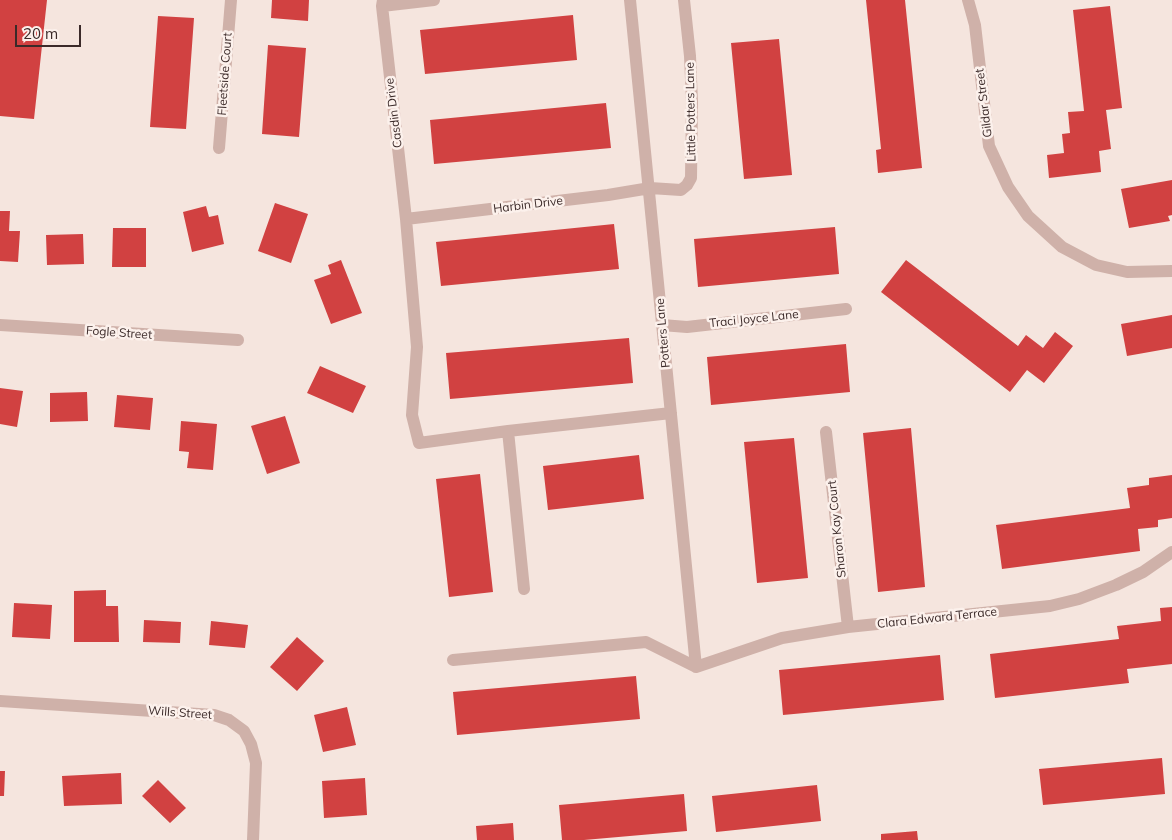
<!DOCTYPE html>
<html>
<head>
<meta charset="utf-8">
<style>
  body { margin:0 }
  #map { position:relative; width:1172px; height:840px; overflow:hidden; background:#f5e5de; font-family:Mulish,sans-serif }
  canvas { display:block }
  .scale { position:absolute; left:15px; top:25px; width:66px; height:22px; box-sizing:border-box; border:2px solid #3b2a29; border-top:0; padding-left:6px; font-size:15px; line-height:18px; white-space:nowrap; color:#3b2a29; -webkit-text-stroke:4px #fcf1ec; paint-order:stroke }
</style>
</head>
<body>
<div id="map">
<canvas width="1172" height="840"></canvas>
<div class="scale">20 m</div>
</div>
<script>
const ctx = document.querySelector('canvas').getContext('2d');
ctx.lineJoin = 'round';
function paint(path, color) { ctx.fillStyle = color; ctx.fill(path, 'evenodd'); }
const poly = rows => new Path2D(rows.map(r => 'M' + r).join(''));
function stroke(path, color, width, dash) { ctx.strokeStyle = color; ctx.lineWidth = width; ctx.lineCap = dash ? 'butt' : 'round'; ctx.setLineDash(dash || []); ctx.stroke(path); }
function write(font, color, halo, rows, align = 'center') {
  ctx.font = font + ' Mulish,sans-serif'; ctx.lineWidth = 5; ctx.setLineDash([]); ctx.textBaseline = 'middle'; ctx.strokeStyle = halo; ctx.fillStyle = color; for (const [text, x, y, turn = 0] of rows) {
    ctx.save(); ctx.translate(x, y); ctx.rotate((+turn || 0) * Math.PI / 180); ctx.textAlign = isNaN(turn) ? turn : align; if (halo) ctx.strokeText(text, 0, 0); ctx.fillText(text, 0, 0); ctx.restore();
  }
}
const building = poly([
  [0,0,47,0,34,119,0,116],
  [272,0,309,0,308,21,271,18],
  [866,0,905,0,922,168,878,173,876,150,881,149],
  [1110,6,1122,108,1106,110,1111,149,1099,151,1101,172,1049,178,1047,155,1064,153,1062,134,1070,133,1068,112,1084,111,1073,10],
  [573,15,577,60,425,74,420,30],
  [158,16,194,18,186,129,150,127],
  [779,39,792,175,744,179,731,43],
  [268,45,306,48,299,137,262,134],
  [606,103,611,148,434,164,430,120],
  [1172,180,1172,215,1168,216,1170,221,1129,228,1121,189],
  [275,203,308,214,291,263,258,251],
  [206,206,209,217,218,215,224,244,192,252,183,212],
  [0,211,10,211,9,231,20,231,18,262,0,261],
  [614,224,619,269,441,286,436,242],
  [835,227,839,274,698,287,694,239],
  [113,228,146,228,146,267,112,267],
  [83,234,84,264,47,265,46,235],
  [341,260,362,313,331,324,314,280,331,274,328,265],
  [906,260,1018,346,1026,335,1043,348,1055,332,1073,346,1044,383,1027,370,1010,392,881,292],
  [1172,315,1172,348,1127,356,1121,324],
  [629,338,633,383,450,399,446,353],
  [846,344,850,392,711,405,707,357],
  [320,366,366,386,353,413,307,393],
  [0,388,23,391,17,427,0,424],
  [87,392,88,421,50,422,50,393],
  [117,395,153,398,150,430,114,427],
  [285,416,300,463,267,474,251,426],
  [181,421,217,424,213,470,187,468,189,452,179,451],
  [911,428,925,587,878,592,863,433],
  [794,438,808,578,757,583,744,442],
  [639,455,644,499,548,510,543,466],
  [480,474,493,592,449,597,436,479],
  [1172,475,1172,518,1158,520,1158,527,1138,529,1140,551,1002,569,996,525,1130,508,1127,488,1149,485,1149,478],
  [106,590,106,606,118,606,119,642,74,642,74,591],
  [14,603,52,605,50,639,12,637],
  [1172,607,1172,664,1127,669,1129,683,995,698,990,654,1119,639,1117,626,1161,621,1160,608],
  [144,620,181,622,180,643,143,642],
  [211,621,248,625,245,648,209,645],
  [297,637,324,661,297,691,270,667],
  [940,655,944,700,783,715,779,670],
  [636,676,640,719,457,735,453,692],
  [347,707,356,745,323,752,314,715],
  [1162,758,1165,794,1043,805,1039,769],
  [0,771,5,771,4,796,0,796],
  [121,773,122,804,64,806,62,776],
  [365,778,367,815,324,818,322,781],
  [158,780,186,808,170,823,142,796],
  [817,785,821,821,716,832,712,796],
  [684,794,687,831,584,840,562,840,559,805],
  [513,823,514,840,477,840,476,826],
  [917,831,918,840,881,840,881,834]
]);
const street = poly([
  [383,0,382,6,406,219,417,347,412,415,419,443,508,431],
  [630,0,696,667],
  [968,0,975,25,989,146,1008,187,1028,216,1062,247,1096,265,1127,272,1172,271],
  [382,6,434,0],
  [219,148,231,0],
  [406,219,608,195,650,188,681,190,687,185,691,178,692,102,690,56,684,0],
  [0,325,238,340],
  [662,325,687,327,846,309],
  [826,432,848,627],
  [524,589,508,431,671,413],
  [453,660,646,642,696,667],
  [696,667,782,638,848,627,1050,606,1079,599,1116,585,1143,572,1172,552],
  [0,701,214,715,229,720,244,731,251,744,256,763,253,840]
]);
const streetNames = [
  ["Fleetside Court",225,74,-86],
  ["Gildar Street",984,103,-97],
  ["Little Potters Lane",691,112,-91],
  ["Casdin Drive",394,113,-97],
  ["Harbin Drive",528,205,-7],
  ["Traci Joyce Lane",754,319,-6],
  ["Fogle Street",119,333,4],
  ["Potters Lane",663,333,-95],
  ["Sharon Kay Court",837,529,-96],
  ["Clara Edward Terrace",937,618,-6],
  ["Wills Street",180,713,4]
];
paint(building, '#d14141');
stroke(street, '#cfb1a9', 12);
write('12px', '#3b2a29', '#fcf1ec', streetNames);
</script>
</body>
</html>
